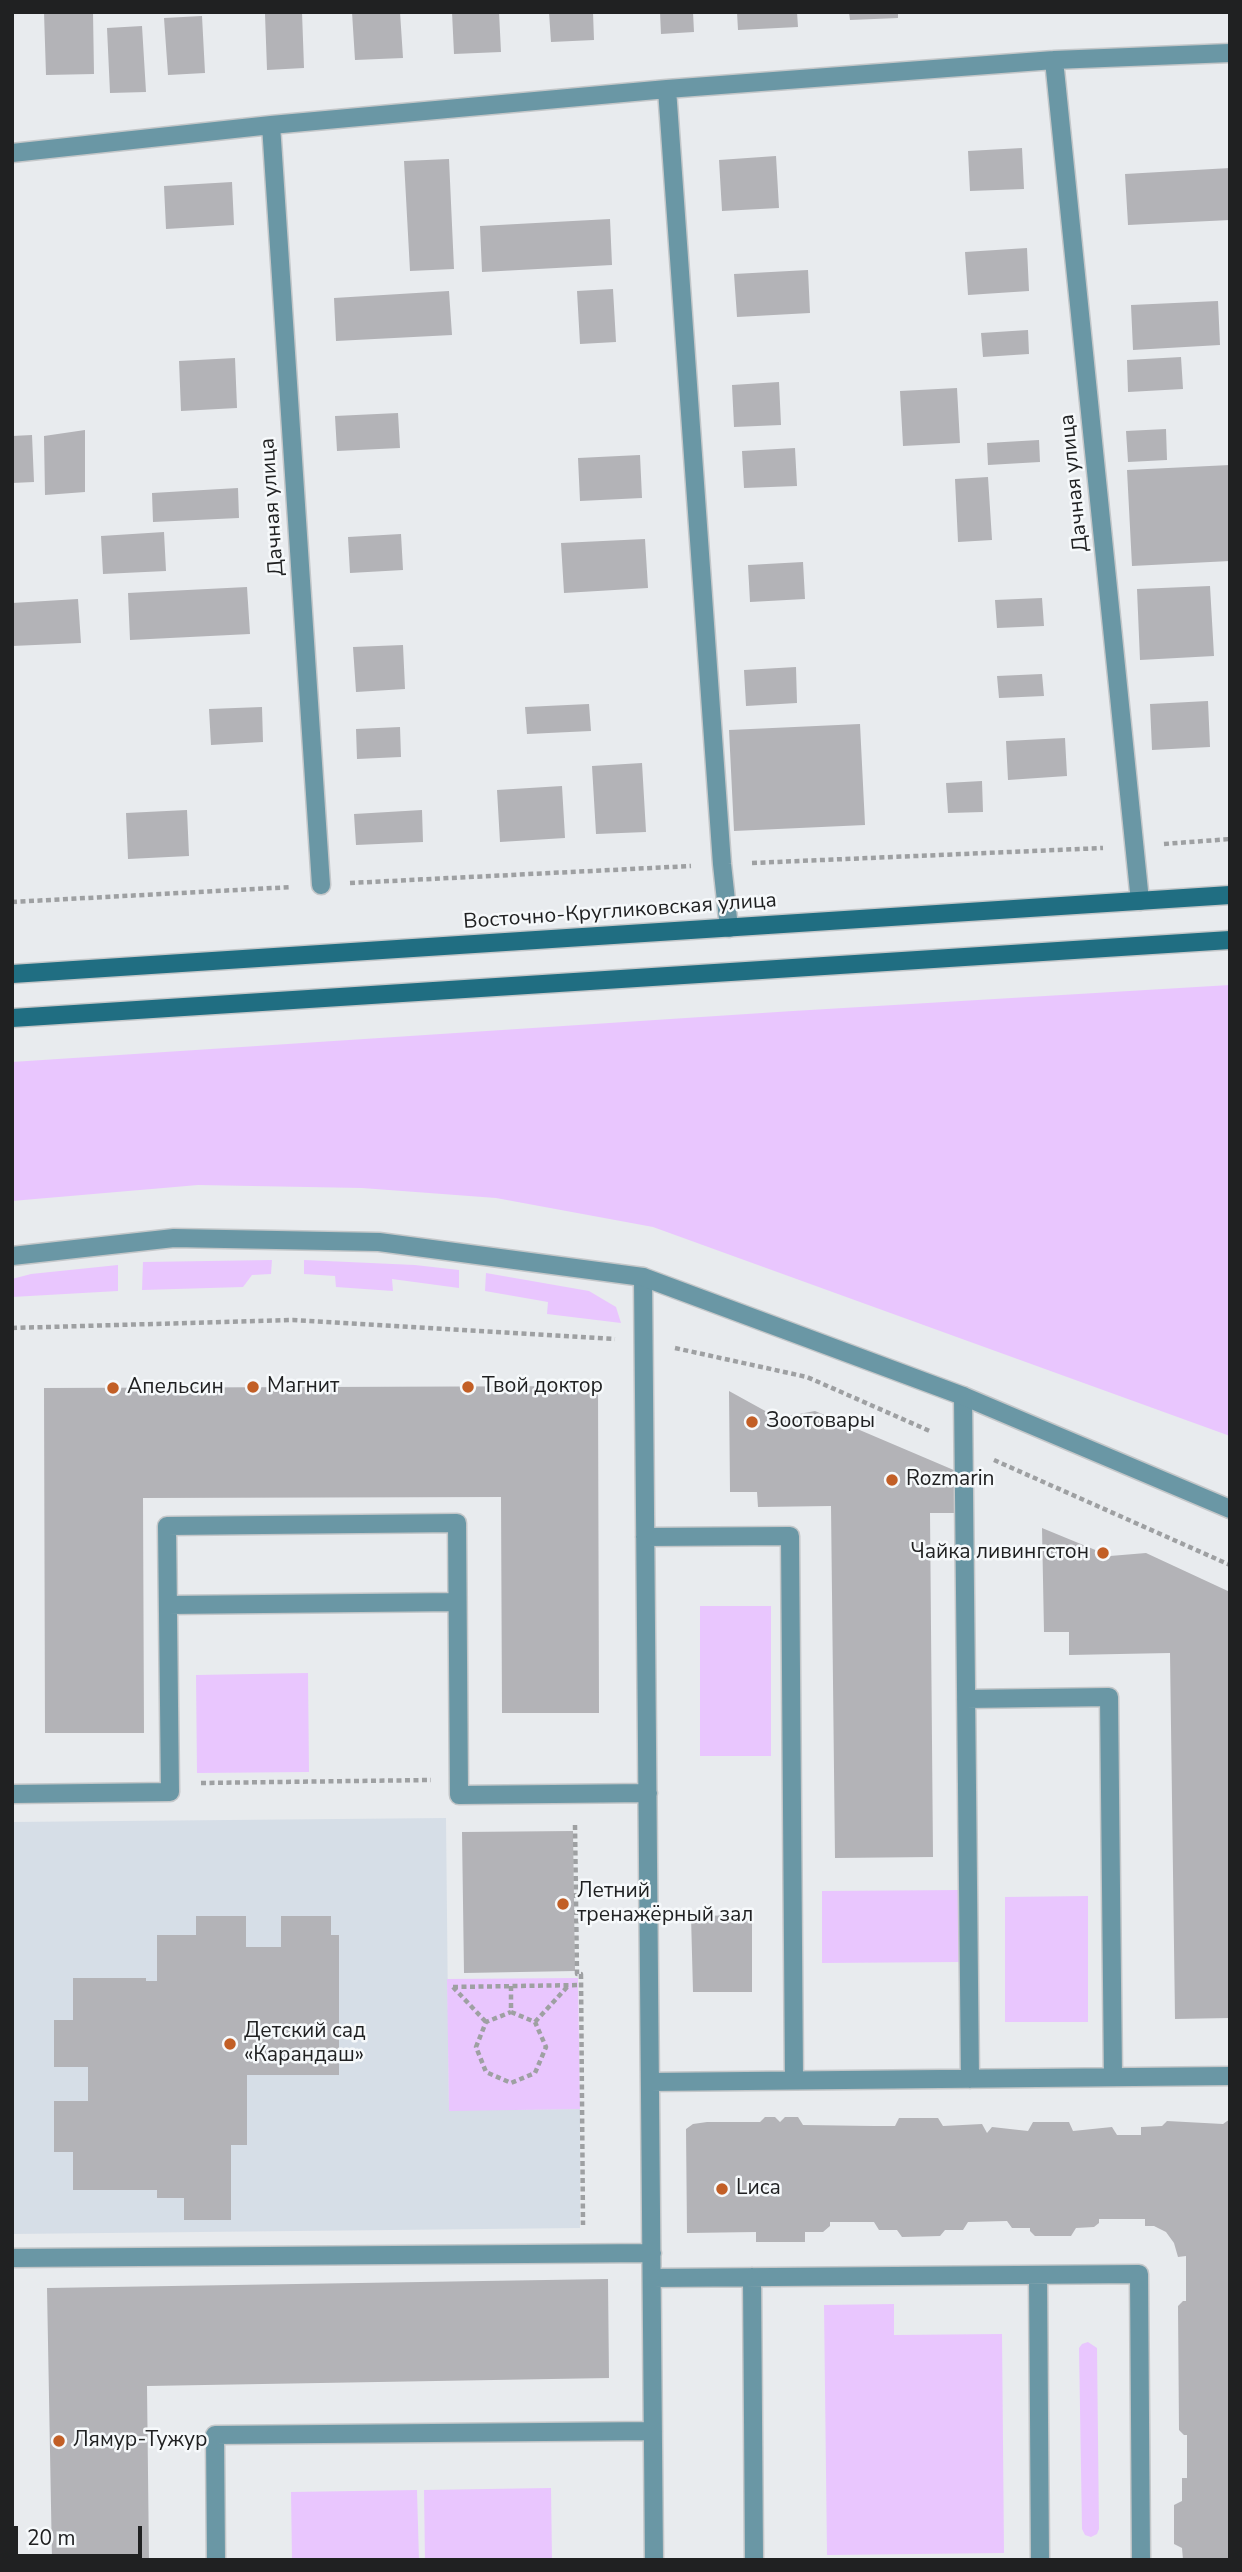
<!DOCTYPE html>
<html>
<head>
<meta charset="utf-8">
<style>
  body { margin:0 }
  #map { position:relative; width:1242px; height:2572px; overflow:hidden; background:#e8ebee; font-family:"Nunito Sans",sans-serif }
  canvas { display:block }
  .frame { position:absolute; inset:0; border:14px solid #202122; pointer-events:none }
  .scale { position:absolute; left:14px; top:2526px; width:128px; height:32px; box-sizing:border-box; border:4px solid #202122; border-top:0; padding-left:9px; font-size:21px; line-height:24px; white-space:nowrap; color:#202122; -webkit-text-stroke:5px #f6f9fb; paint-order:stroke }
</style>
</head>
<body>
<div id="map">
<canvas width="1242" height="2572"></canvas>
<div class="frame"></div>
<div class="scale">20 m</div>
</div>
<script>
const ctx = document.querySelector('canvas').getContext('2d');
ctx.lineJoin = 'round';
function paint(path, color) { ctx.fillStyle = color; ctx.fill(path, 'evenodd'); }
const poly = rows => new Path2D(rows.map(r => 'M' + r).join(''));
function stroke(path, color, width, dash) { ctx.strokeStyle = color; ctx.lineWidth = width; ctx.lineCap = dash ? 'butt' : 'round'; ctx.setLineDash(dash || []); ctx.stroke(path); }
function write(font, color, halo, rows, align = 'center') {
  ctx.font = font + ' "Nunito Sans",sans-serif'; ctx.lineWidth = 5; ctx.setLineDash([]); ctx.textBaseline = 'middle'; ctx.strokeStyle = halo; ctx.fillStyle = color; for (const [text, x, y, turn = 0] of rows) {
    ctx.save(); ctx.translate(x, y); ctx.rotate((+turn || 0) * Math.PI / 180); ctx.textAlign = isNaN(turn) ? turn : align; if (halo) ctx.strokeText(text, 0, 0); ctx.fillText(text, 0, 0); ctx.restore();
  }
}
const built = poly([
  [446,1818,449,2110,580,2109,580,2228,12,2234,12,1822]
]);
const green = poly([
  [1230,985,1230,1436,653,1227,496,1198,362,1188,198,1185,12,1201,12,1062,793,1011],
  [272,1260,271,1274,252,1275,243,1287,142,1290,143,1262],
  [304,1260,415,1265,459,1270,459,1288,392,1279,393,1291,336,1287,335,1276,304,1274],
  [118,1265,118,1291,12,1297,12,1279,31,1274],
  [486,1273,589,1291,616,1307,621,1323,547,1314,548,1302,485,1291],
  [700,1606,771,1606,771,1756,700,1756],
  [308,1673,309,1772,197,1773,196,1675],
  [959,1890,960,1962,822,1963,822,1891],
  [1088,1896,1088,2022,1005,2022,1005,1897],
  [578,1978,580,2109,449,2111,447,1979],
  [894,2304,894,2335,1002,2334,1004,2553,827,2555,824,2305],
  [1088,2342,1097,2348,1099,2529,1097,2534,1091,2537,1085,2535,1082,2529,1079,2348,1082,2344],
  [551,2488,552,2560,425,2560,424,2490],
  [417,2490,419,2560,292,2560,291,2492]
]);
const building = poly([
  [44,12,93,12,94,74,46,75],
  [302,12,304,68,267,70,265,14],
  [352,12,400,12,403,58,355,60],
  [452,12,499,12,501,52,454,54],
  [549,12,593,12,594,40,551,42],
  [660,12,693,12,694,32,661,34],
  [737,12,797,12,798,27,738,30],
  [849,12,898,12,898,18,850,20],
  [202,16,205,73,168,75,164,18],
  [142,26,146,92,110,93,107,28],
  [1022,148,1024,189,970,191,968,151],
  [776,156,779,208,722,211,719,160],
  [449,159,454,269,410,271,404,161],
  [1230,168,1230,220,1128,225,1125,174],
  [232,182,234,225,166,229,164,186],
  [610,219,612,265,482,272,480,226],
  [1027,248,1029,291,968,295,965,252],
  [808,270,810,313,737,317,734,274],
  [613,289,616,342,580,344,577,291],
  [449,291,452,335,336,341,334,298],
  [1218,301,1220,345,1133,350,1131,305],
  [1028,330,1029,354,983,357,981,333],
  [1181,357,1183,389,1128,392,1127,360],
  [235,358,237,408,181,411,179,361],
  [779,382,781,425,734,427,732,385],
  [957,388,960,443,903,446,900,391],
  [398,413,400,448,337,451,335,416],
  [1166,429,1167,460,1128,462,1126,431],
  [85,430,85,492,45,495,44,436],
  [32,435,34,482,12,483,12,436],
  [1039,440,1040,462,988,465,987,443],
  [795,448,797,486,744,488,742,451],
  [640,455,642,498,580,501,578,458],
  [1230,465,1230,561,1132,566,1127,470],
  [988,477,992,540,958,542,955,479],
  [238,488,239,518,153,522,152,493],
  [164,532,166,571,103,574,101,536],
  [401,534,403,570,350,573,348,537],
  [645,539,648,588,564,593,561,543],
  [803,562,805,599,750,602,748,565],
  [1210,586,1214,656,1140,660,1137,589],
  [247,587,250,634,130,640,128,593],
  [1042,598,1044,626,997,628,995,600],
  [78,599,81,643,12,646,12,603],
  [403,645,405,689,356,692,353,647],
  [796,667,797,703,746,706,744,670],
  [1042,674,1044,696,999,698,997,676],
  [1208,701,1210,747,1152,750,1150,704],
  [589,704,591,731,527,734,525,707],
  [262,707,263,742,211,745,209,709],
  [860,724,865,825,734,831,729,730],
  [400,727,401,757,357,759,356,729],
  [1065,738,1067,776,1008,780,1006,741],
  [642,763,646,832,596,834,592,766],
  [982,781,983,812,948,813,946,783],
  [562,786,565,838,500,842,497,790],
  [187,810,189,856,128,859,126,813],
  [422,810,423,842,356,845,354,814],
  [598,1386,599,1713,502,1713,501,1497,143,1498,144,1733,45,1733,44,1388],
  [729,1391,778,1418,815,1411,956,1471,957,1513,930,1513,933,1857,835,1858,831,1506,758,1507,757,1492,730,1492],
  [1042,1528,1110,1556,1146,1553,1230,1592,1230,2018,1175,2019,1170,1653,1069,1655,1069,1632,1044,1632],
  [573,1831,575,1971,464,1973,462,1832],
  [752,1915,752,1992,693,1992,691,1916],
  [196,1916,246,1916,246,1947,281,1947,281,1916,331,1916,331,1935,339,1935,339,2075,247,2075,247,2145,231,2145,231,2220,184,2220,184,2198,157,2198,157,2190,73,2190,73,2152,54,2152,54,2101,88,2101,88,2067,54,2067,54,2020,73,2020,73,1978,146,1978,146,1981,157,1981,157,1935,196,1935],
  [765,2117,775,2117,780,2122,785,2117,798,2117,803,2125,874,2126,895,2126,899,2118,938,2118,943,2126,982,2124,987,2133,992,2127,1028,2131,1033,2122,1069,2122,1073,2131,1112,2127,1117,2135,1141,2135,1141,2127,1162,2126,1167,2121,1223,2124,1230,2119,1230,2560,1183,2560,1182,2548,1174,2544,1174,2505,1182,2501,1182,2478,1187,2478,1187,2435,1184,2435,1179,2430,1178,2306,1183,2301,1186,2301,1186,2256,1178,2257,1174,2243,1166,2232,1154,2226,1145,2226,1145,2219,1099,2219,1099,2223,1094,2227,1076,2228,1071,2236,1035,2236,1030,2231,1030,2228,1012,2228,1007,2221,968,2222,963,2230,945,2230,940,2236,902,2237,897,2230,879,2230,874,2222,830,2222,830,2226,823,2232,805,2232,805,2242,756,2242,756,2232,687,2233,686,2129,693,2124,707,2122,760,2122],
  [608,2279,609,2378,147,2386,149,2560,52,2560,47,2288]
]);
const path = poly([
  [1164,844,1230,839],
  [752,863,1103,848],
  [350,883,691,866],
  [12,902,292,887],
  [12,1328,293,1320,615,1339],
  [675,1348,807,1377,932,1432],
  [994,1460,1230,1565],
  [201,1783,431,1780],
  [575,1825,577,1974,581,1974,583,2225],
  [511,1986,511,2012],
  [453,1987,581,1985],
  [453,1987,486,2022],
  [511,2012,535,2022,546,2047,535,2073,511,2083,486,2072,476,2047,486,2022,511,2012],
  [535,2022,568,1986]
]);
const lane = poly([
  [643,1277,654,2560],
  [963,1396,970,2079],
  [645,1537,790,1536,794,2080],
  [168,1605,457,1602],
  [966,1699,1109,1697,1113,2077],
  [12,1794,170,1792,167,1526,457,1523,459,1795,648,1793],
  [650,2082,1230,2076],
  [12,2258,652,2253],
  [1038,2275,1040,2560],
  [752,2277,754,2560],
  [652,2278,1139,2274,1141,2560],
  [216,2560,215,2435,653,2431]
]);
const street = poly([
  [1054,60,1140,901],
  [667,89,722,864,729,928],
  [271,125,321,885],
  [12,153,271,125,667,89,1054,60,1230,53],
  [12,1256,174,1238,379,1242,643,1277,963,1396,1230,1509]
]);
const secondary = poly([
  [12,974,1230,895],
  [12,1018,1230,940]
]);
const markers = [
  [253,1387,7,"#c25f26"],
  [468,1387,7,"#c25f26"],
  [113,1388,7,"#c25f26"],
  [752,1422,7,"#c25f26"],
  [892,1480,7,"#c25f26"],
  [1103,1553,7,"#c25f26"],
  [563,1904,7,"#c25f26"],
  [230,2044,7,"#c25f26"],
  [722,2189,7,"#c25f26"],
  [59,2441,7,"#c25f26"]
];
const streetNames = [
  ["Дачная улица",1075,483,-96],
  ["Дачная улица",273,507,-94],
  ["Восточно-Кругликовская улица",620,912,-4]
];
const poiNames = [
  ["Магнит",267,1387],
  ["Твой доктор",482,1387],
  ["Апельсин",127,1388],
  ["Зоотовары",766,1422],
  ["Rozmarin",906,1480],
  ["Чайка ливингстон",1089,1553,"right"],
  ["Летний",577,1892],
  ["тренажёрный зал",577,1916],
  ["Детский сад",244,2032],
  ["«Карандаш»",244,2056],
  ["Lиса",736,2189],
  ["Лямур-Тужур",73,2441]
];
paint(built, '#d6dee7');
paint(green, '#e9c6fe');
paint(building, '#b3b3b7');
stroke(lane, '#c4c7c9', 21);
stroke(street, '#c4c7c9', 21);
stroke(secondary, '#c4c7c9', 21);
stroke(path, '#9ea0a2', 4.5, [5, 3.5]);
stroke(lane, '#6a97a5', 18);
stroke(street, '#6a97a5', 18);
stroke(secondary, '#206e82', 18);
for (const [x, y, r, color] of markers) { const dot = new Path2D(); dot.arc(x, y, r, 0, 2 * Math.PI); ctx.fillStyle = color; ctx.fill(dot); stroke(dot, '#f6f9fb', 2.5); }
write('21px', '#202122', '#f6f9fb', streetNames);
write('21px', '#202122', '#f6f9fb', poiNames, 'left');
</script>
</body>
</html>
